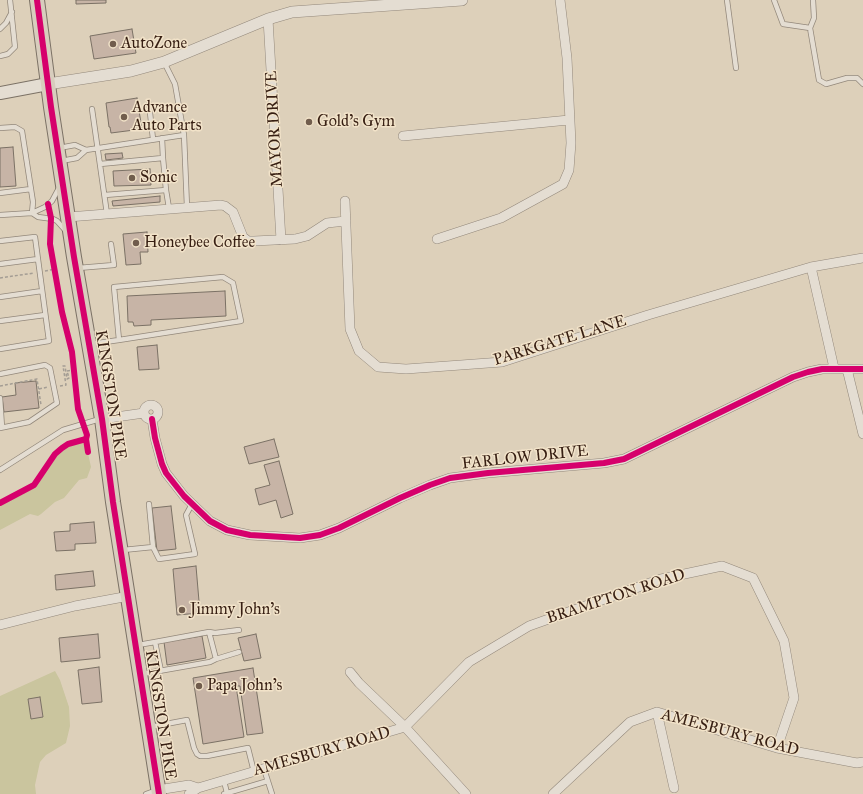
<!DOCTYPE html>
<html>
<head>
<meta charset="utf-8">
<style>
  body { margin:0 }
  canvas { display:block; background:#ddd0ba }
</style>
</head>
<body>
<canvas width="863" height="794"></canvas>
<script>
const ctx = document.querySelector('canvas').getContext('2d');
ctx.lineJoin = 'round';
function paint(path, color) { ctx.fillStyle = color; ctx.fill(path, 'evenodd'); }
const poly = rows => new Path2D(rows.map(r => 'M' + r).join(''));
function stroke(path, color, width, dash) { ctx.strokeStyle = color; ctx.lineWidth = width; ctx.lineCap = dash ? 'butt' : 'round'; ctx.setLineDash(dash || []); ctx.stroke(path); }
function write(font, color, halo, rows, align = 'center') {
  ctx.font = font + ' "IM FELL Great Primer",serif'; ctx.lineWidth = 3; ctx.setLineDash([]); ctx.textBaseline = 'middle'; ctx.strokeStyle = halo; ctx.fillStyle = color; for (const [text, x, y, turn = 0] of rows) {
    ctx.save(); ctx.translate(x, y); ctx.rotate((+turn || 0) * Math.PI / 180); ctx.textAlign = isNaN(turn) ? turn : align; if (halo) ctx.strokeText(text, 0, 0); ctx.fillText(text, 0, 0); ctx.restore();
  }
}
const green = poly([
  [79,440,85,440,91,467,87,478,79,480,64,498,55,502,41,514,38,516,30,514,0,530,0,504,34,485,61,449],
  [55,671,60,680,69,707,70,726,66,743,46,755,40,762,35,785,36,794,0,794,0,696]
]);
const building = poly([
  [76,0,106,0,106,3,76,4,76,0],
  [132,29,136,53,94,59,90,36,132,29],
  [137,98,142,129,111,133,110,127,109,127,106,103,137,98],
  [13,147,16,186,0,187,0,148,13,147],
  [122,153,123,158,106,160,105,154,122,153],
  [150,169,151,185,114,186,113,171,150,169],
  [160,196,160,202,113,206,112,201,160,196],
  [147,232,148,252,140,252,141,264,126,265,123,234,147,232],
  [225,291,226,316,151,320,151,325,134,326,133,322,128,322,127,296,225,291],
  [157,345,159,369,139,370,137,347,157,345],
  [36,381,39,408,4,412,2,397,16,395,15,383,36,381],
  [274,439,279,457,249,464,244,447,274,439],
  [279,461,293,514,281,518,276,500,259,505,255,489,270,485,264,465,279,461],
  [171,506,176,549,157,551,152,508,171,506],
  [94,522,96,543,75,544,75,550,56,551,54,532,70,531,70,524,94,522],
  [196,566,200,613,177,615,173,569,196,566],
  [93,571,95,586,56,590,55,575,93,571],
  [98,634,100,658,61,662,59,638,98,634],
  [256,634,261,658,244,661,238,638,256,634],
  [202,636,206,658,167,665,164,642,202,636],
  [99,667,102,702,82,704,78,670,99,667],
  [253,668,263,733,247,735,240,686,236,686,244,737,203,744,193,678,253,668],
  [40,697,43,717,31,719,28,699,40,697]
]);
const path = poly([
  [45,271,55,269],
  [0,278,34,273],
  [0,386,37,379,41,405],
  [60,386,66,385,63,366,65,366,67,379,69,378,67,371,74,370],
  [39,389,48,387]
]);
const service = poly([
  [727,0,736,68],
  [774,0,783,24,810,28],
  [813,0,814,18,810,28,819,80,826,84,847,78,857,78,863,84],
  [0,29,6,23,12,12],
  [0,56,8,54,15,47,10,0],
  [164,62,175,84,184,135,187,207],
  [149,104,153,139],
  [92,109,107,214],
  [0,128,15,127,22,131,33,202,32,213],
  [162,138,163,158],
  [59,148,75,145,86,150,184,135],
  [61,161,77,158,86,150],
  [100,164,163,158,166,190,105,195],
  [166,190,169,208],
  [0,193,31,189],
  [32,213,38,217,53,219,57,221,66,231],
  [0,215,32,213,45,207,52,201,59,188],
  [0,241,35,237,49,341,0,349],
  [0,264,38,259],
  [78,268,114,265,111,244],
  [0,297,42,291],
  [0,321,45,315],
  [91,344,119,340,241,321,233,283,223,277,114,287,119,340],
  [0,374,45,365,50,368,57,403,29,422,0,428],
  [0,398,2,427],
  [0,470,63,430,100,419],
  [153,547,159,559,195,554,186,515,192,504],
  [123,550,153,547,149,504],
  [209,632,215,633,239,630],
  [138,645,155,642],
  [161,671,155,642,209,632,216,659],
  [142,674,210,662,216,659,239,652],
  [150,727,187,720,194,748,197,754,200,756,207,756,248,748,254,772],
  [264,769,272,794],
  [224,781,227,793],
  [146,794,157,790],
  [224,794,268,781]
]);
const minor = poly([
  [268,19,281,240],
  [403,136,569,120],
  [345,201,350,329,359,351,378,367,406,369,502,362,648,315,811,267,863,258],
  [68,217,221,205,225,206,233,212,243,237,248,241,254,241,295,239,307,236,327,223,346,221],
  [437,239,501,218,563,184,569,170,571,143,567,58,560,0],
  [811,267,834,368],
  [847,369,863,434],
  '144 412a7 7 0 1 1 14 0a7 7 0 1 1-14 0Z',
  [102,419,144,413],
  [152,419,155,438,162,464,166,473,184,496,210,521,227,530,250,535,300,538,320,535,339,528,400,498,430,485,450,478,488,473,604,463,624,459,793,377,808,372,822,369,863,369],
  [0,625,75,606,129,596],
  [350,672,359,683,405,727,466,794],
  [657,712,674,788],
  [158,790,189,785,198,788],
  [189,794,198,788,405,727,469,662,529,626,661,579,722,566,753,578,784,641,794,698,777,748],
  [553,794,630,722,657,712,777,748,857,763,863,762]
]);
const tertiary = poly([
  [48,84,131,71,164,62,268,19,292,12,462,0]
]);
const secondary = poly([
  [0,93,48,84]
]);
const primary = poly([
  [37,0,51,107,74,257,102,419,113,502,159,794]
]);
const cycleway = poly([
  [37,0,51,107,74,257,102,419,113,502,159,794],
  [48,204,51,218,50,244,62,312,72,352,78,409,87,435,86,439,88,452],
  [152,419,155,438,162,464,166,473,184,496,210,521,227,530,250,535,300,538,320,535,339,528,400,498,430,485,450,478,488,473,604,463,624,459,793,377,808,372,822,369,863,369],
  [0,503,34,485,55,454,62,448,68,444,86,439]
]);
const markers = [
  [113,44,4,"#715d4d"],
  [124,117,4,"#715d4d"],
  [309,122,4,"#715d4d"],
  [132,178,4,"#715d4d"],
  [136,243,4,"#715d4d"],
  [182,610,4,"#715d4d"],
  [199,686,4,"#715d4d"]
];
const poiNames = [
  ["AutoZone",121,44],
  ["Advance",132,108],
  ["Auto Parts",132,126],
  ["Gold's Gym",317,122],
  ["Sonic",140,178],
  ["Honeybee Coffee",144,243],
  ["Jimmy John's",190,610],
  ["Papa John's",207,686]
];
const streetNames = [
  ["MAYOR DRIVE",275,129,-93],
  ["PARKGATE LANE",560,341,-17],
  ["KINGSTON PIKE",110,395,81],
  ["FARLOW DRIVE",525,458,-6],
  ["BRAMPTON ROAD",616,597,-18],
  ["KINGSTON PIKE",160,715,81],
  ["AMESBURY ROAD",730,733,15],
  ["AMESBURY ROAD",322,752,-16]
];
paint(green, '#cac59e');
paint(building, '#c7b4a6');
stroke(building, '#7b7165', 1);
stroke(service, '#93887b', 6);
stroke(minor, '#93887b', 10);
stroke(tertiary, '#93887b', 12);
stroke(secondary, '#7b7165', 14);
stroke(primary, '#7b7165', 16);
stroke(path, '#a49d94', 1.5, [3, 2]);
stroke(service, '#e4ddd2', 4.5);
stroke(minor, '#e4ddd2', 9);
stroke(tertiary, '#e4ddd2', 11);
stroke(secondary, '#e4ddd2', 12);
stroke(primary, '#d8cdbd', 14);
stroke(cycleway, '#d6006c', 6);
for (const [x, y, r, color] of markers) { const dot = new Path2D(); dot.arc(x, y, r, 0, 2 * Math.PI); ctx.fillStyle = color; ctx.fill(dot); stroke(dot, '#f2e3c9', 1.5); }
write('16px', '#371f13', '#f2e3c9', poiNames, 'left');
write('16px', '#371f13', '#f2e3c9', streetNames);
</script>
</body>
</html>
